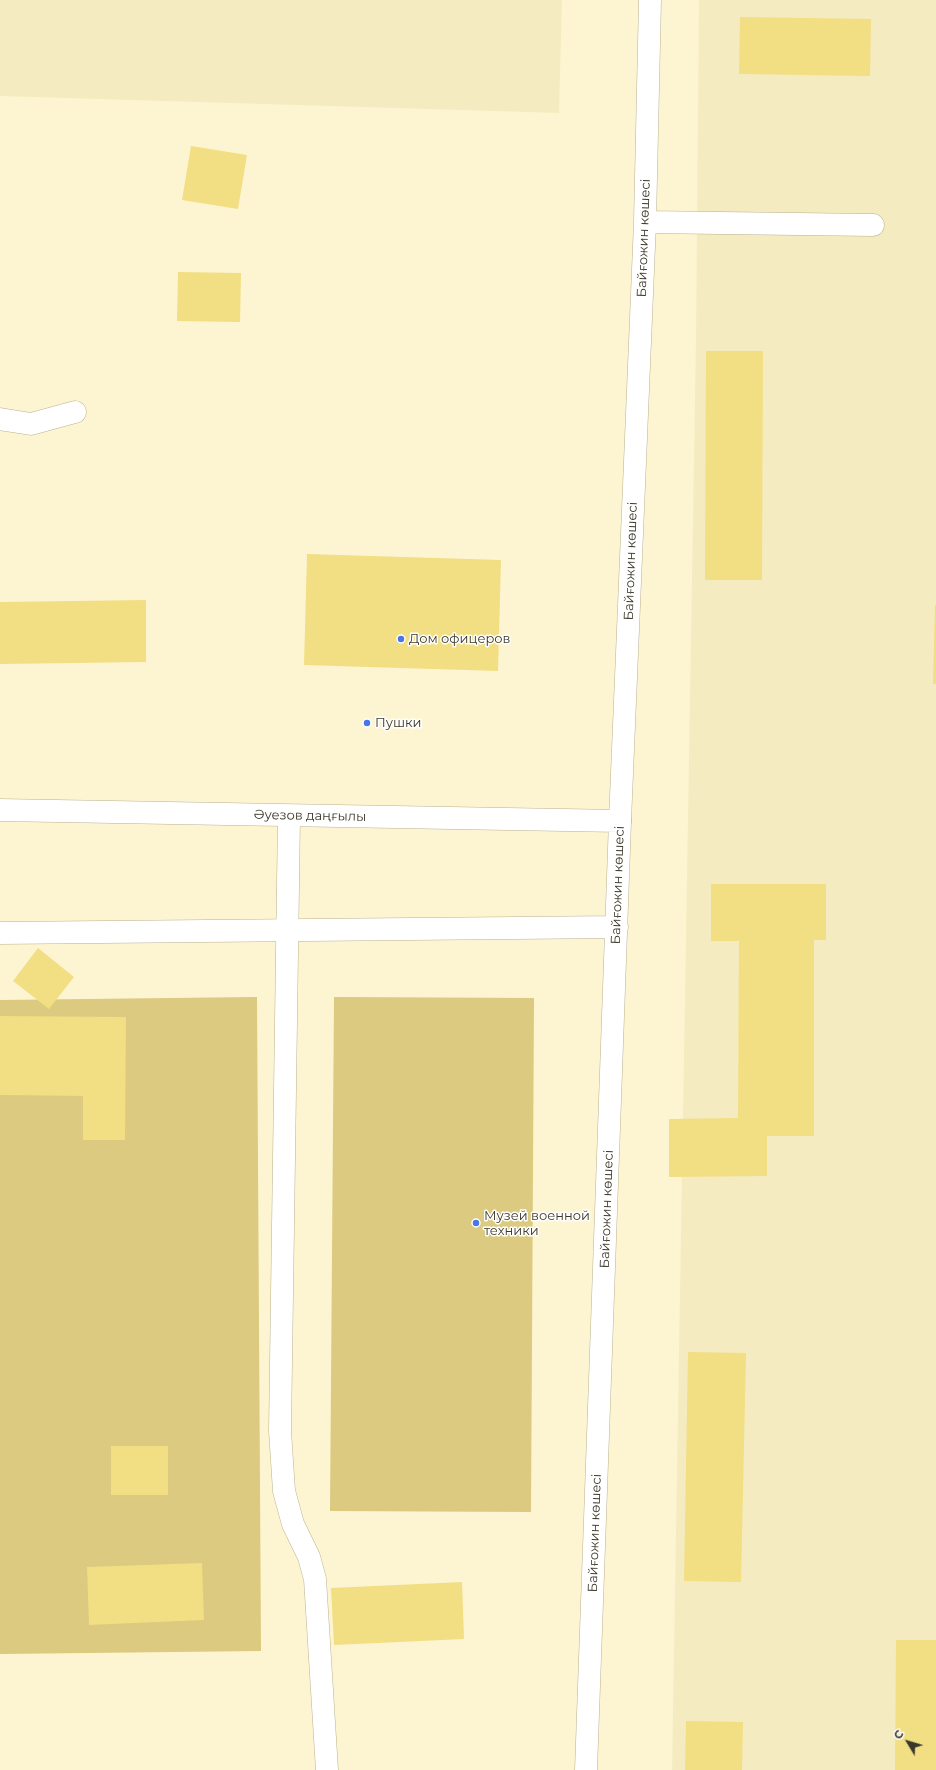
<!DOCTYPE html>
<html>
<head>
<meta charset="utf-8">
<style>
  body { margin:0 }
  #map { position:relative; width:936px; height:1770px; overflow:hidden; background:#fdf5d1; font-family:Montserrat,sans-serif }
  canvas { display:block }
  .north { position:absolute; left:888px; top:1722px; width:40px; height:40px; -webkit-text-stroke:3px #fff; paint-order:stroke; rotate:308deg; font-size:11px; font-weight:700; line-height:16px; text-align:center; color:#3b382a }
  .north::after { content:''; display:block; margin:auto; width:14px; height:18px; background:#3b382a; clip-path:polygon(50% 0,100% 100%,50% 72%,0 100%) }
</style>
</head>
<body>
<div id="map">
<canvas width="936" height="1770"></canvas>
<div class="north">С</div>
</div>
<script>
const ctx = document.querySelector('canvas').getContext('2d');
ctx.lineJoin = 'round';
function paint(path, color) { ctx.fillStyle = color; ctx.fill(path, 'evenodd'); }
const poly = rows => new Path2D(rows.map(r => 'M' + r).join(''));
function stroke(path, color, width, dash) { ctx.strokeStyle = color; ctx.lineWidth = width; ctx.lineCap = dash ? 'butt' : 'round'; ctx.setLineDash(dash || []); ctx.stroke(path); }
function write(font, color, halo, rows, align = 'center') {
  ctx.font = font + ' Montserrat,sans-serif'; ctx.lineWidth = 3; ctx.setLineDash([]); ctx.textBaseline = 'middle'; ctx.strokeStyle = halo; ctx.fillStyle = color; for (const [text, x, y, turn = 0] of rows) {
    ctx.save(); ctx.translate(x, y); ctx.rotate((+turn || 0) * Math.PI / 180); ctx.textAlign = isNaN(turn) ? turn : align; if (halo) ctx.strokeText(text, 0, 0); ctx.fillText(text, 0, 0); ctx.restore();
  }
}
const built = poly([
  [0,0,562,0,559,113,0,96],
  [699,0,936,0,936,1770,672,1770,696,340]
]);
const green = poly([
  [257,997,261,1651,0,1654,0,1000],
  [334,997,534,998,531,1512,330,1511]
]);
const building = poly([
  [740,17,871,19,870,76,739,74],
  [191,146,247,155,238,209,182,200],
  [178,272,241,273,240,322,177,321],
  [706,351,763,351,762,580,705,580],
  [307,554,501,560,498,671,304,665],
  [146,600,146,662,0,664,0,602],
  [935,605,936,605,936,684,933,684],
  [711,884,826,884,826,940,814,940,814,1136,767,1136,767,1176,669,1177,669,1119,738,1118,739,941,711,941],
  [38,948,74,977,49,1009,13,981],
  [0,1016,126,1017,125,1140,83,1140,83,1096,0,1095],
  [688,1352,746,1353,741,1582,684,1581],
  [111,1446,168,1446,168,1495,111,1495],
  [202,1563,204,1620,89,1625,87,1567],
  [462,1582,464,1639,334,1645,331,1588],
  [896,1640,936,1640,936,1770,895,1770],
  [686,1721,743,1722,742,1770,685,1770]
]);
const minor = poly([
  [645,222,873,225],
  [0,419,31,424,75,412],
  [289,816,280,1431,284,1491,293,1524,309,1557,315,1579,327,1770],
  [620,821,645,222,650,0]
]);
const major = poly([
  [0,810,620,821,586,1770],
  [0,933,617,927]
]);
const markers = [
  [401,639,4,"#4875e7"],
  [367,723,4,"#4875e7"],
  [476,1223,4,"#4875e7"]
];
const streetNames = [
  ["Байғожин көшесі",644,238,-88],
  ["Байғожин көшесі",631,561,-88],
  ["Әуезов даңғылы",310,816,1],
  ["Байғожин көшесі",618,885,-88],
  ["Байғожин көшесі",607,1209,-88],
  ["Байғожин көшесі",595,1533,-88]
];
const poiNames = [
  ["Дом офицеров",409,639],
  ["Пушки",375,723],
  ["Музей военной",484,1216],
  ["техники",484,1231]
];
paint(built, '#f5ebc0');
paint(green, '#dbca7f');
paint(building, '#f2de83');
stroke(minor, '#bab290', 23);
stroke(major, '#bab290', 23);
stroke(minor, '#fff', 22);
stroke(major, '#fff', 22);
for (const [x, y, r, color] of markers) { const dot = new Path2D(); dot.arc(x, y, r, 0, 2 * Math.PI); ctx.fillStyle = color; ctx.fill(dot); stroke(dot, '#fff', 1.5); }
write('13px', '#3b382a', '#fff', streetNames);
write('13px', '#3b382a', '#fff', poiNames, 'left');
</script>
</body>
</html>
